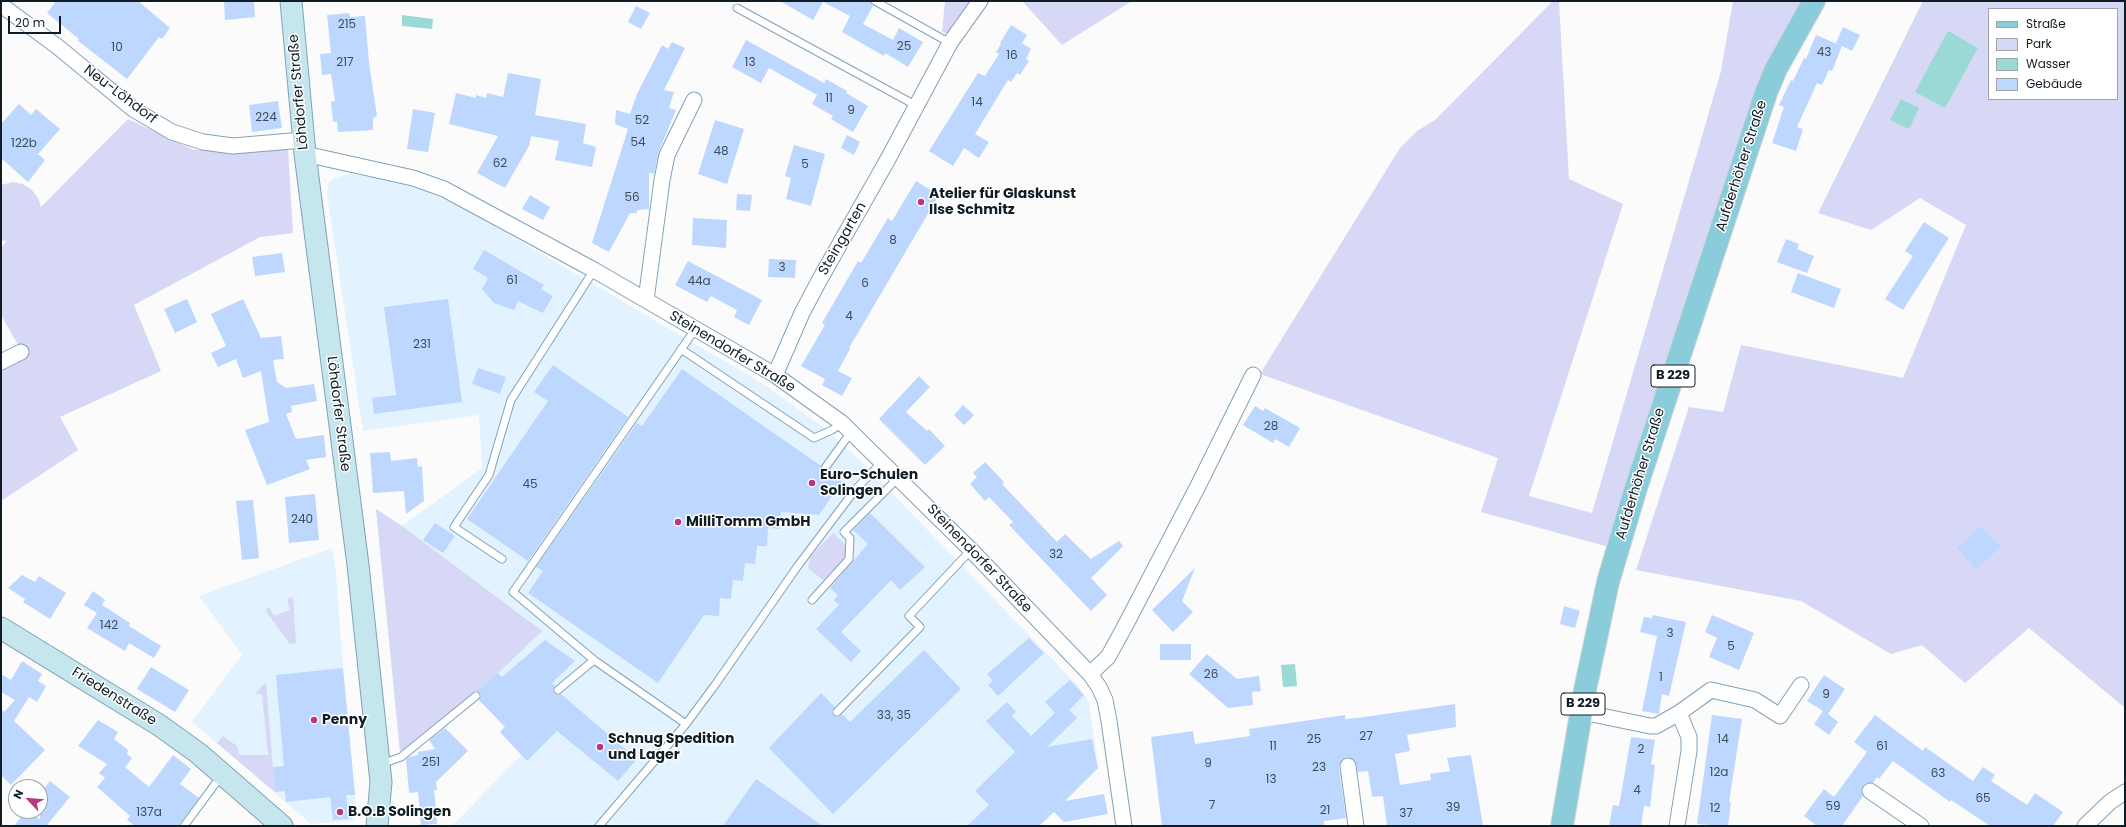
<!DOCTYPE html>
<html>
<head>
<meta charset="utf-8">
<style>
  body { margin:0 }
  #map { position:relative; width:2126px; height:827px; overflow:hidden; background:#fbfbfb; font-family:Poppins,sans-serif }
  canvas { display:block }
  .frame { position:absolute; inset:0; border:2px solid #101d25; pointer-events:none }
  .legend { position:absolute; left:1988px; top:8px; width:130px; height:92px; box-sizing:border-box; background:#fff; border:1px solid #9fa5a8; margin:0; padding:5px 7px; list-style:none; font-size:12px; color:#101d25 }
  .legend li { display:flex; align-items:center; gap:8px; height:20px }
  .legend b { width:20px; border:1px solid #9fa5a8 }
  .north { position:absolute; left:8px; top:779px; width:40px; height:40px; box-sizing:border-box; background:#fff; border:1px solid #9fa5a8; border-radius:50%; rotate:296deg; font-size:11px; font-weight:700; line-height:16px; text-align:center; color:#101d25 }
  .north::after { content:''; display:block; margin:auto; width:14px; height:18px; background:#b93781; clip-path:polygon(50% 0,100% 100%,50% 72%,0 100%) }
  .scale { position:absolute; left:8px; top:16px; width:53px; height:18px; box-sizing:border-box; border:2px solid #101d25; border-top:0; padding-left:5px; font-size:12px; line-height:14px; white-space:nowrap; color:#101d25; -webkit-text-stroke:3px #fff; paint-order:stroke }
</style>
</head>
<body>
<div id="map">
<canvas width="2126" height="827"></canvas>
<div class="frame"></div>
<ul class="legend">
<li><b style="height:5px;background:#8bccda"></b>Straße</li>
<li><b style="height:11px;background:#d6d8f5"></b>Park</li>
<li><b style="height:11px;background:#9bd9d6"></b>Wasser</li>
<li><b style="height:11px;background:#bed7ff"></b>Gebäude</li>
</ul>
<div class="north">N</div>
<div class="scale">20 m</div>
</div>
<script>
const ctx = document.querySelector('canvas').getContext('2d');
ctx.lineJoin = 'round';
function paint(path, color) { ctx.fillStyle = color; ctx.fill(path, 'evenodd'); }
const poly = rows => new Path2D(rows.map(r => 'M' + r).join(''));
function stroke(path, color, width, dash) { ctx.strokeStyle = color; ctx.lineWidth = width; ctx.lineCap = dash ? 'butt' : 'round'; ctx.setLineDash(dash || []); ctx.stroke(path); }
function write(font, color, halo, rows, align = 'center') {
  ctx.font = font + ' Poppins,sans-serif'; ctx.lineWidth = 3; ctx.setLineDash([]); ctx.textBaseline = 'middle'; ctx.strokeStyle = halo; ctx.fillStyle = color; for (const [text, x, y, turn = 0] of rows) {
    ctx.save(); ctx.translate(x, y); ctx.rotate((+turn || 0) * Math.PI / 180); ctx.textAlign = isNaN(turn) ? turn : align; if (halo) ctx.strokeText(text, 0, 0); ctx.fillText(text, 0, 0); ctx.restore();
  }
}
const built = poly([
  [350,174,383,179,424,190,469,211,765,385,823,427,865,465,1077,685,1089,702,1098,768,1039,826,452,826,521,755,500,732,505,726,473,694,400,752,376,509,402,526,482,468,479,415,363,431,327,194,329,182,334,178],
  [332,548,336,572,343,668,356,806,353,821,311,824,192,722,242,655,199,596]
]);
const green = poly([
  [945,1,971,1,950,34,942,32],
  [1022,1,1132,1,1062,45],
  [1553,1,1559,1,1569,179,1623,204,1529,496,1592,513,1721,71,1733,1,1801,1,1609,547,1481,512,1498,458,1260,374,1400,148,1417,131,1435,120],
  [1923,1,2125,1,2125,708,2029,628,1965,683,1922,645,1891,654,1801,601,1636,570,1689,407,1723,412,1741,345,1903,378,1966,225,1920,198,1871,230,1818,213],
  [1989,9,2117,9,2117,99,1989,99],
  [128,119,194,150,288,148,293,233,260,237,134,305,161,371,60,417,78,450,1,501,1,369,25,357,1,315,1,248,7,241,1,240,1,185,13,182,23,184,32,190,38,198,41,207],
  [376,509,402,526,542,631,498,673,400,752],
  [833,533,845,544,846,557,823,580,808,568,810,557],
  [293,597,296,643,290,644,265,610,269,607,274,616,290,610,287,599],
  [266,682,275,792,217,743,223,736,237,746,239,755,268,755,262,694,255,694]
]);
const water = poly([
  [402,15,433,19,432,29,402,26],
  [1948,31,1978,48,1945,108,1915,92],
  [1901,99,1919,108,1909,129,1890,120],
  [1295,664,1297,686,1283,687,1281,665]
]);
const building = poly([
  [56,1,138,1,170,28,162,39,159,37,127,79,77,40,79,39,47,13],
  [224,1,254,1,255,17,225,20],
  [780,1,870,1,873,6,863,24,893,40,899,28,923,42,908,67,885,53,884,56,842,32,850,16,823,2,813,20],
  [636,6,650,13,641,29,628,22],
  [349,13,350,17,365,16,369,63,377,116,373,118,373,130,338,132,337,121,333,122,331,102,335,101,331,74,322,75,320,54,331,53,327,15],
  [1011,25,1027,35,1022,43,1031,49,1026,59,1029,61,1020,75,1017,73,1011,82,1008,80,975,134,989,142,979,158,964,148,953,166,929,151,978,73,985,76,999,54,996,52,1001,44,1000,43],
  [1843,27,1860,35,1852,51,1842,46,1832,71,1829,70,1822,85,1817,83,1797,127,1803,129,1796,151,1772,143,1784,107,1779,105,1791,80,1793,81,1804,58,1806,59,1816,35,1842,46,1836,43],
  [746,40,824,83,826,79,847,91,846,93,868,106,853,132,831,119,833,116,812,104,817,95,769,68,761,83,732,67],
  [672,42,685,48,664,90,674,92,669,108,676,110,659,151,654,174,649,173,649,209,637,210,637,213,630,213,609,252,592,243,628,129,615,124,616,110,630,114,637,94,662,45,668,49],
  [508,73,541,79,535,115,586,124,583,143,596,147,592,167,555,160,559,141,531,136,529,146,505,188,477,173,498,136,449,124,456,93,476,98,476,95,486,98,487,93,503,97],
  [278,101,282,128,252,132,249,105],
  [19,104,31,115,36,109,60,129,38,154,45,160,28,182,1,158,1,124],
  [413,109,435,113,428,152,407,149],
  [715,120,744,129,727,184,698,174],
  [847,135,860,142,854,155,841,148],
  [794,145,825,154,811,206,786,199,791,178,785,176],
  [916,181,939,195,849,348,850,349,838,371,852,378,842,396,822,385,825,379,801,366,825,325,822,323,858,261,861,263,888,218,892,221],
  [737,194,752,195,750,211,736,210],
  [530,195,550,207,543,220,522,209],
  [693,218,727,220,726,248,692,245],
  [1924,222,1949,238,1903,310,1885,299,1913,256,1905,251],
  [1786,239,1799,244,1797,249,1814,256,1807,273,1777,262],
  [484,250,544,285,541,289,553,296,543,313,518,301,514,310,494,303,482,289,488,278,473,269],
  [282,253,285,272,255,276,252,257],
  [769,259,796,260,795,278,768,277],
  [688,261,762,300,749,325,734,317,737,310,711,296,707,302,675,285],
  [1798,273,1841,289,1834,308,1791,292],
  [187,299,197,322,175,333,164,309],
  [243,299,261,338,281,336,284,359,273,360,277,382,286,388,314,384,317,401,291,406,292,412,286,414,296,439,324,435,326,457,306,460,310,469,267,485,245,430,269,422,261,371,243,378,236,359,218,367,211,353,226,346,211,314],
  [448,299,462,402,374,414,372,398,396,395,384,307],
  [553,365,628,417,528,561,467,519,548,401,534,392],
  [478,368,506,377,500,394,472,384],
  [682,369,821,466,822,472,829,471,842,481,819,515,781,512,780,529,768,528,767,546,757,546,755,564,745,563,743,581,733,580,731,599,720,598,719,616,704,615,658,683,528,593,543,571,536,567,637,423,642,426],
  [919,376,930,387,906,412,927,431,929,429,945,446,925,465,879,419],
  [963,405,974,415,964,425,954,415],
  [1255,406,1263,411,1265,408,1300,428,1289,447,1275,439,1273,443,1243,425],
  [390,452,391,461,417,458,418,467,422,466,424,501,406,514,404,491,373,493,370,453],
  [985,462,1004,482,1002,484,1057,542,1065,534,1091,559,1119,541,1123,546,1091,578,1107,595,1091,611,1009,525,1013,522,989,497,985,501,970,484,977,477,973,473],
  [315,494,319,540,289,543,285,497],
  [253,500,259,558,242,560,236,501],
  [870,513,925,567,900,590,891,580,841,632,861,651,851,662,816,629,839,605,834,600,838,595,830,588,868,544,853,530],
  [435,523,455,536,443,553,423,540],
  [1981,526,2001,547,1976,569,1957,548],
  [1195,568,1182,601,1193,612,1173,632,1152,610],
  [22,575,35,582,39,576,66,593,50,619,23,602,25,599,8,588],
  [93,591,105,600,102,605,130,623,129,626,161,646,154,658,129,643,125,651,87,628,97,613,84,605],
  [1564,606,1580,611,1575,628,1560,624],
  [1653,615,1686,622,1669,696,1662,694,1659,714,1642,711,1657,636,1640,632,1644,617,1652,618],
  [1712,615,1754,633,1739,670,1709,657,1717,638,1705,632],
  [1029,638,1044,653,998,696,988,685,993,681,987,674],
  [545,640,575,661,552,683,555,686,554,693,557,695,561,694,637,759,618,781,557,731,527,761,500,732,505,727,479,700,481,695,476,691,498,673,502,677],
  [1160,644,1191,644,1191,660,1160,660],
  [924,650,961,689,833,814,769,748,821,693,835,707,832,711,833,715,838,717,842,714,850,722],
  [1207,654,1237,679,1259,676,1261,691,1252,692,1253,705,1228,708,1189,674],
  [22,661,42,674,38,681,46,686,37,702,29,697,14,721,45,750,11,785,1,775,1,709,4,712,15,700,1,692,1,674,11,680],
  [151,667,189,690,175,712,137,689],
  [343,668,355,795,346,795,349,819,333,820,330,797,286,802,285,791,275,792,273,767,284,766,276,675],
  [1824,675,1845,689,1828,714,1838,722,1829,735,1814,724,1823,711,1807,701],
  [1070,680,1084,695,1069,710,1077,718,1047,747,1092,739,1098,768,1065,801,1104,794,1108,814,1064,822,1054,812,1039,826,967,826,989,805,975,791,1015,752,986,721,1007,702,1016,712,1012,716,1031,736,1055,713,1045,702],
  [1455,704,1456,727,1407,735,1410,751,1395,754,1400,785,1431,780,1430,774,1450,771,1447,758,1471,755,1483,826,1387,826,1383,796,1372,797,1368,771,1358,772,1355,761,1347,757,1342,759,1339,767,1346,818,1324,821,1324,826,1162,826,1151,737,1193,731,1195,744,1250,736,1249,729,1345,715,1345,719,1357,718],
  [1712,715,1742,719,1729,802,1731,802,1728,826,1697,824],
  [1875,715,1923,751,1925,747,1973,781,1983,767,1995,775,1991,781,2027,805,2035,793,2063,812,2053,826,1990,826,1951,800,1950,802,1893,761,1879,779,1877,777,1873,783,1866,783,1863,786,1861,791,1863,796,1842,826,1817,826,1804,816,1824,789,1834,797,1867,752,1854,742],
  [98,720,118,732,114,739,128,750,127,754,132,758,125,767,149,787,173,755,191,769,180,784,199,798,178,826,135,826,127,820,130,816,97,787,105,778,99,773,107,764,78,746],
  [445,728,468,751,436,782,437,790,434,790,437,824,421,825,418,792,409,793,406,759,409,757,418,755,418,752,435,749,429,740],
  [1631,737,1655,740,1651,764,1655,765,1650,807,1644,806,1641,826,1609,826,1613,805,1619,806],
  [756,779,823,826,723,826],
  [50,781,70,797,47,825,49,826,14,826,26,811,40,819,40,794]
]);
const lane = poly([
  [875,1,950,43],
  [737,8,917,106],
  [696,328,513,592,594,660,686,724,715,685,797,567,855,490,882,462],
  [681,349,814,438,832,430,842,423],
  [825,468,851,432],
  [502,559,454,527,489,475,511,400,594,270],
  [812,600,849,559,850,538,844,532,898,478],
  [558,690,594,660],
  [837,712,920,627,909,616,971,550],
  [381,764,401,757,476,696],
  [184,826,221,776],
  [599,826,686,724]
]);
const street = poly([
  [1,5,58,47,133,109,172,132,203,142,233,146,303,140],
  [305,154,413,178,444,189,594,270,775,375,842,423,971,550,1090,674,1099,687,1105,700,1109,721,1124,826],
  [646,300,662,180,667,155,694,100],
  [1,362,21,352],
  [775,375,802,313,820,279,888,159,950,43,980,1],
  [1090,674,1108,657,1124,628,1199,484,1253,375],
  [1582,712,1650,726,1656,726,1679,713,1711,690,1755,700,1780,716,1801,685],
  [1348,766,1356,826],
  [1870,791,1921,826],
  [1677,826,1689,751,1689,737,1679,713],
  [2085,826,2110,802,2125,792]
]);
const secondary = poly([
  [291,1,305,154,358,565,381,782,377,826],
  [1,628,159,725,198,753,282,826]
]);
const primary = poly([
  [1562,826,1585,690,1608,582,1636,488,1766,93,1776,69,1814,1]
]);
const markers = [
  [921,202,4,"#b93781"],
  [812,483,4,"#b93781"],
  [678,522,4,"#b93781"],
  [314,720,4,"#b93781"],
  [600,747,4,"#b93781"],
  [340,812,4,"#b93781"]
];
const numberNames = [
  ["215",347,25],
  ["25",904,47],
  ["10",117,48],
  ["43",1824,53],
  ["16",1012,56],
  ["217",345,63],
  ["13",750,63],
  ["11",829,99],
  ["14",977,103],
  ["9",851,111],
  ["224",266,118],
  ["52",642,121],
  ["54",638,143],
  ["122b",24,144],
  ["48",721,152],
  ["62",500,164],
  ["5",805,165],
  ["56",632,198],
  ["8",893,241],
  ["3",782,268],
  ["61",512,281],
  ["44a",699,282],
  ["6",865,284],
  ["4",849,317],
  ["231",422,345],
  ["28",1271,427],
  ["45",530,485],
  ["240",302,520],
  ["32",1056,555],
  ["142",109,626],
  ["3",1670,634],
  ["5",1731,647],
  ["26",1211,675],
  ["1",1661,678],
  ["9",1826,695],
  ["33, 35",894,716],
  ["27",1366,737],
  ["25",1314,740],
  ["14",1723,740],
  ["11",1273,747],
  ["61",1882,747],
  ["2",1641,750],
  ["251",431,763],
  ["9",1208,764],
  ["23",1319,768],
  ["12a",1719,773],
  ["63",1938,774],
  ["13",1271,780],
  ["4",1637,791],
  ["65",1983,799],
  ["7",1212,806],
  ["59",1833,807],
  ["39",1453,808],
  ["12",1715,809],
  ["21",1325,811],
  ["137a",149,813],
  ["37",1406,814]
];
const shields = [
  [1673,376,44],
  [1583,704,44]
];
const shieldNames = [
  ["B 229",1673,376],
  ["B 229",1583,704]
];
const streetNames = [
  ["Löhdorfer Straße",299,92,-95],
  ["Neu-Löhdorf",120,95,37],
  ["Aufderhöher Straße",1742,166,-72],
  ["Steingarten",843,239,-60],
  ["Steinendorfer Straße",732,352,31],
  ["Löhdorfer Straße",338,414,83],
  ["Aufderhöher Straße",1641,474,-73],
  ["Steinendorfer Straße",979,559,46],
  ["Friedenstraße",114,697,32]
];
const poiNames = [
  ["Atelier für Glaskunst",929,194],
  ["Ilse Schmitz",929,210],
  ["Euro-Schulen",820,475],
  ["Solingen",820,491],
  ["MilliTomm GmbH",686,522],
  ["Penny",322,720],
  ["Schnug Spedition",608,739],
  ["und Lager",608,755],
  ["B.O.B Solingen",348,812]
];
paint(built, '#e2f3ff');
paint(green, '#d6d8f5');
paint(water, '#9bd9d6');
paint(building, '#bed7ff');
stroke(lane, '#81a2b8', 9);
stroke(street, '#81a2b8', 17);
stroke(secondary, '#81a2b8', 23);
stroke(primary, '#d4d6d8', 24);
stroke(lane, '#fff', 7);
stroke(street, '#fff', 15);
stroke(secondary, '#c5e6ec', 21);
stroke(primary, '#8bccda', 22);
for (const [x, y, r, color] of markers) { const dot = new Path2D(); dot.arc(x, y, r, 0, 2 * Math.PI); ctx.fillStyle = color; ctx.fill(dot); stroke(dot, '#fff', 1.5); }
write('12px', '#3c4c5c', null, numberNames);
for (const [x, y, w] of shields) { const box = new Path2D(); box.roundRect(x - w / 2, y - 11, w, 22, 3); ctx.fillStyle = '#fff'; ctx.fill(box); stroke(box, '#101d25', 1); }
write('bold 13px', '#101d25', null, shieldNames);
write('14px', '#101d25', '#fff', streetNames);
write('bold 14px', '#101d25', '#fff', poiNames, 'left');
</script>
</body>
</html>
